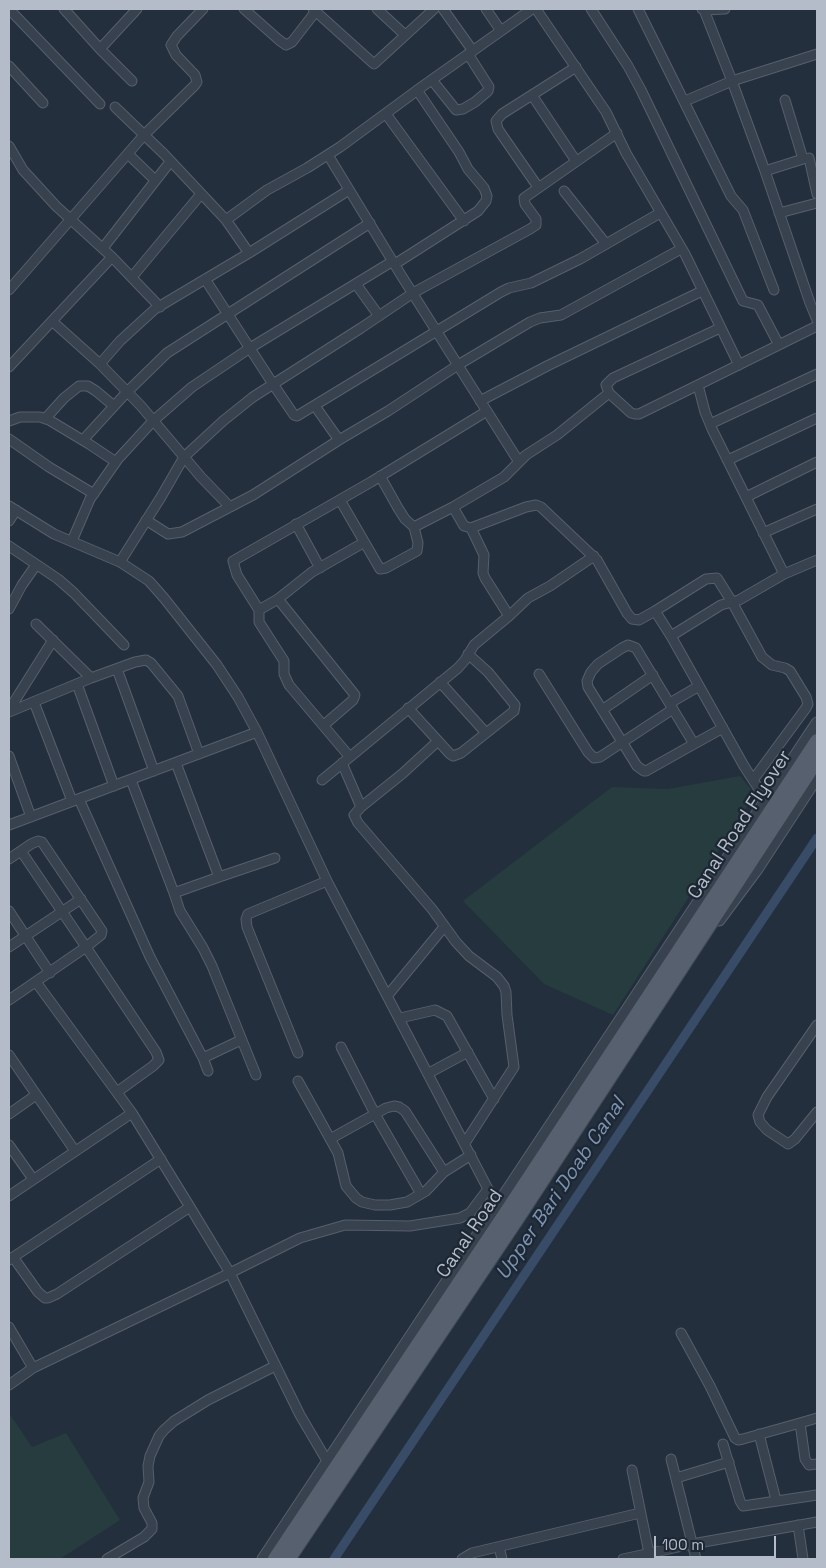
<!DOCTYPE html>
<html>
<head>
<meta charset="utf-8">
<style>
  body { margin:0 }
  #map { position:relative; width:826px; height:1568px; overflow:hidden; background:#242f3e; font-family:"Space Grotesk",sans-serif }
  canvas { display:block }
  .frame { position:absolute; inset:0; border:10px solid #b4bcc9; pointer-events:none }
  .scale { position:absolute; left:654px; top:1536px; width:122px; height:22px; box-sizing:border-box; border:2px solid #b4bcc9; border-top:0; padding-left:6px; font-size:15px; line-height:18px; white-space:nowrap; color:#b4bcc9; -webkit-text-stroke:4px #1d2633; paint-order:stroke }
</style>
</head>
<body>
<div id="map">
<canvas width="826" height="1568"></canvas>
<div class="frame"></div>
<div class="scale">100 m</div>
</div>
<script>
const ctx = document.querySelector('canvas').getContext('2d');
ctx.lineJoin = 'round';
function paint(path, color) { ctx.fillStyle = color; ctx.fill(path, 'evenodd'); }
const poly = rows => new Path2D(rows.map(r => 'M' + r).join(''));
function stroke(path, color, width, dash) { ctx.strokeStyle = color; ctx.lineWidth = width; ctx.lineCap = dash ? 'butt' : 'round'; ctx.setLineDash(dash || []); ctx.stroke(path); }
function write(font, color, halo, rows, align = 'center') {
  ctx.font = font + ' "Space Grotesk",sans-serif'; ctx.lineWidth = 4.5; ctx.setLineDash([]); ctx.textBaseline = 'middle'; ctx.strokeStyle = halo; ctx.fillStyle = color; for (const [text, x, y, turn = 0] of rows) {
    ctx.save(); ctx.translate(x, y); ctx.rotate((+turn || 0) * Math.PI / 180); ctx.textAlign = isNaN(turn) ? turn : align; if (halo) ctx.strokeText(text, 0, 0); ctx.fillText(text, 0, 0); ctx.restore();
  }
}
const green = poly([
  [740,776,755,794,613,1015,544,984,463,901,612,787,668,789],
  [9,1413,32,1447,66,1433,120,1520,60,1559,9,1559]
]);
const canal = poly([
  [334,1559,817,838]
]);
const minor = poly([
  [9,9,100,104],
  [64,9,100,49,132,81],
  [244,9,279,40,286,45,292,42,316,11],
  [313,9,374,64,434,9],
  [377,9,405,35],
  [443,9,473,51],
  [486,9,501,31],
  [536,9,606,112,626,153,685,254,739,365],
  [591,9,628,66,641,90,743,301,758,305,779,345],
  [638,9,731,196,743,210,774,290],
  [702,9,704,10,732,81,765,171,810,303,817,320],
  [704,10,725,9],
  [100,49,137,9],
  [9,66,43,103],
  [432,80,456,110,463,109,475,102,488,91,489,87,468,54],
  [532,95,576,161],
  [685,101,732,81,817,54],
  [115,107,164,154,226,220,249,253],
  [386,114,464,221],
  [9,146,23,170,56,206,112,257,160,307],
  [128,154,155,180],
  [328,155,401,275,519,462],
  [809,158,817,194],
  [765,171,803,159,785,100],
  [538,187,502,135,498,129,496,121,502,114,576,67],
  [564,191,606,244],
  [779,213,817,203],
  [226,220,267,190,307,168,340,147,423,86,532,9],
  [103,248,170,162],
  [395,264,478,211,486,201,487,196,484,188,468,169,459,152,417,90],
  [132,277,201,194],
  [205,279,273,384,294,415,297,416,501,292,509,288,531,283,580,259,660,213],
  [356,284,379,316],
  [9,290,144,135,195,85,197,82,195,75,176,55,171,45,177,36,203,9],
  [52,321,112,257],
  [817,326,698,385,705,412,712,429,784,574,817,560],
  [100,364,141,406,201,477,230,507],
  [9,367,52,321,100,364,120,341,155,309,249,253,349,190],
  [609,393,606,385,613,378,720,328],
  [480,401,549,365,702,291],
  [315,406,339,440,388,411,458,365,530,322,540,318,561,315,681,249],
  [45,419,64,398,79,386,88,386,96,391,114,406],
  [9,421,20,417,40,417,49,420,89,444,116,462],
  [710,424,817,374],
  [9,439,49,467,94,494],
  [83,440,127,392,167,353,370,223],
  [728,460,817,418],
  [380,476,398,508,405,519,414,527,453,507],
  [746,497,817,462],
  [340,500,380,569,386,568,417,551,418,543,414,527],
  [9,506,54,534,120,562,149,581,164,598,217,665,238,697,257,732,327,881,488,1189,502,1208],
  [146,520,168,534,182,532,253,495,339,440],
  [9,521,16,510],
  [296,524,320,568],
  [763,533,817,509],
  [72,541,90,499,118,459,153,421,192,387,250,348,393,261],
  [9,546,58,579,74,593,124,645],
  [120,562,161,497,184,457,223,421,253,397,361,328,413,293,530,229,536,225,536,219,525,204,524,198,617,133],
  [278,599,355,695,353,700,324,725],
  [9,609,22,585,36,565],
  [259,610,278,599,312,572,363,543],
  [655,611,639,620,632,619,627,613,597,560,541,507,536,505,526,507,471,528,464,526,453,507,504,477,526,455,557,435,609,393,631,413,635,414,639,414,698,385],
  [509,616,528,598,550,586,594,556],
  [36,624,91,678],
  [671,636,655,611,706,579,717,578,732,602,762,657,772,665,785,668,790,671,806,697,808,704,806,708,753,780],
  [117,669,154,771],
  [539,674,588,752,594,758,600,757,673,709],
  [440,682,486,733],
  [77,684,114,786],
  [34,702,72,801],
  [670,703,699,686],
  [408,708,450,754,453,756,461,753,514,711,515,705,488,672,468,654],
  [9,710,53,640],
  [602,710,653,675],
  [9,712,91,678,135,662,146,660,151,663,178,696,199,754],
  [694,744,636,648,628,645,622,648,598,664,591,672,587,681,588,687,637,766,644,771,646,771,694,744,723,728],
  [9,756,31,817],
  [349,756,289,685,284,674,284,661,259,622,259,610,237,575,233,561,371,482,487,411],
  [176,763,219,877,174,893,180,911,203,948,212,966,256,1075],
  [342,763,361,807,354,815,358,823,432,909,456,942,469,956,497,977,504,986,506,992,507,1015,514,1067,465,1143],
  [131,780,174,893],
  [322,780,458,668,465,660,474,645,509,616,485,578,483,573,484,555,471,528],
  [79,799,150,957,203,1058,241,1040],
  [766,800,744,766,671,636,721,605,739,600,784,574],
  [361,807,402,774,438,741],
  [9,825,257,732],
  [9,859,31,844,38,841,42,842,102,931,101,935,86,947,156,1052,159,1060,153,1066,117,1092],
  [219,877,275,858],
  [9,911,50,973],
  [9,947,81,899],
  [36,982,132,1113,190,1207,230,1273,300,1415,330,1466],
  [388,995,444,927],
  [9,1000,86,947,21,851],
  [400,1018,435,1010,447,1016,494,1099],
  [817,1025,767,1097,758,1115,760,1122,767,1130,788,1144,795,1139,817,1112],
  [341,1047,375,1114,421,1194],
  [298,1053,247,927,246,919,248,914,327,881],
  [9,1055,75,1151],
  [203,1058,208,1071],
  [429,1073,468,1052],
  [298,1081,338,1153,346,1186,356,1198,362,1202,375,1205,390,1205,407,1202,426,1191,444,1172,471,1155],
  [9,1114,36,1095],
  [330,1139,386,1108,394,1106,399,1107,405,1111,444,1172],
  [9,1145,33,1179],
  [9,1196,132,1113],
  [13,1257,38,1292,45,1298,48,1298,57,1294,190,1207],
  [9,1260,161,1159],
  [9,1327,33,1368],
  [681,1333,710,1386,735,1438,738,1440,743,1439,800,1423,805,1459,809,1465,817,1464],
  [9,1385,33,1368,230,1273,300,1238,345,1225,410,1226,460,1218,470,1213,488,1189],
  [800,1423,817,1418],
  [759,1434,776,1500],
  [723,1444,740,1501,743,1506,817,1495],
  [671,1459,696,1559],
  [632,1470,650,1558],
  [676,1478,729,1462],
  [798,1525,803,1559],
  [499,1547,502,1559],
  [107,1559,144,1537,152,1529,152,1523,144,1508,143,1498,149,1482,148,1466,150,1456,159,1436,164,1430,174,1421,208,1400,275,1366],
  [462,1559,472,1553,640,1513],
  [623,1559,692,1544,817,1522]
]);
const tertiary = poly([
  [719,920,757,869,817,777],
  [263,1559,817,723]
]);
const primary = poly([
  [275,1559,506,1213,817,741],
  [288,1559,516,1220,817,760]
]);
const streetNames = [
  ["Canal Road Flyover",740,825,-57],
  ["Canal Road",470,1234,-56]
];
const waterNames = [
  ["Upper Bari Doab Canal",561,1189,-56]
];
paint(green, '#263c3f');
stroke(canal, '#394c67', 9);
stroke(minor, '#565f6c', 11);
stroke(tertiary, '#565f6c', 13);
stroke(primary, '#414a57', 16);
stroke(minor, '#38414e', 9);
stroke(tertiary, '#38414e', 11);
stroke(primary, '#56606e', 14);
write('19px', '#b4bcc9', '#1d2633', streetNames);
write('italic 20px', '#7c92b1', '#1d2633', waterNames);
</script>
</body>
</html>
